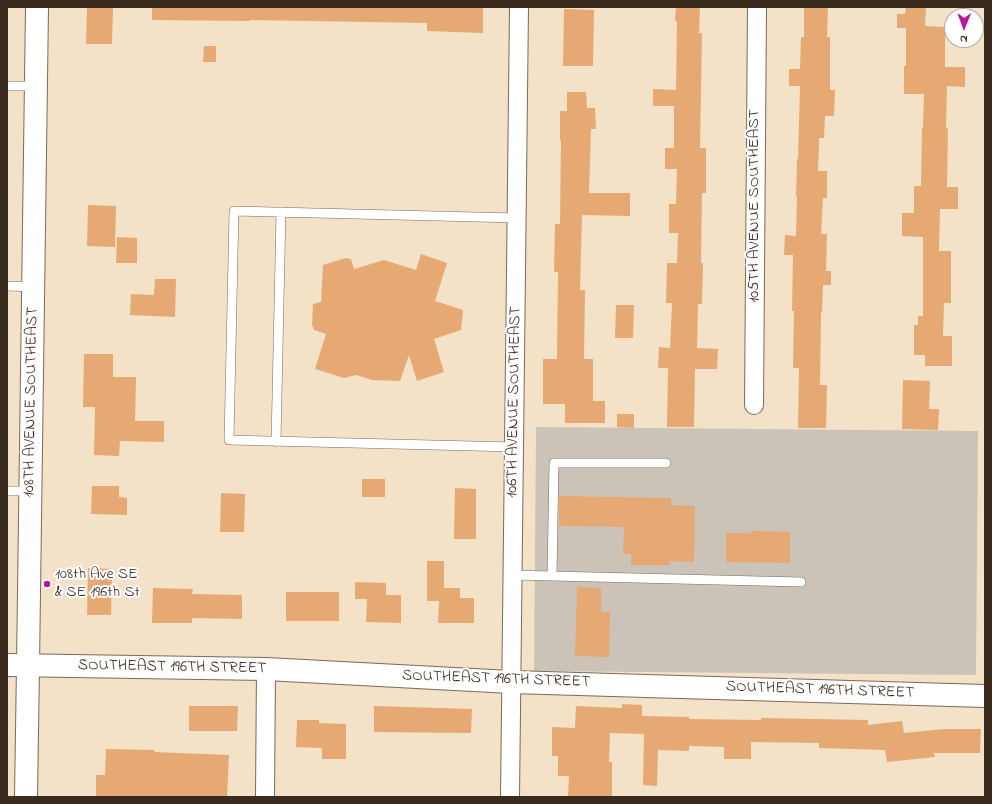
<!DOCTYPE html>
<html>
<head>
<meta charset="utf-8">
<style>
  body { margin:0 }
  #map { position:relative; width:992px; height:804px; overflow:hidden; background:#f3e2c7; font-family:"Indie Flower",sans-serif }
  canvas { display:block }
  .frame { position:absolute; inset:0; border:8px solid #3b2a1e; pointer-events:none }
  .north { position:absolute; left:944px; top:8px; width:40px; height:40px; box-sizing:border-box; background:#fff; border:1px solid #b1aaa5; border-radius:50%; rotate:181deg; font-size:11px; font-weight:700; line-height:16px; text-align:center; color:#3b2a1e }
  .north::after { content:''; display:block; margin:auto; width:14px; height:18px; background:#b5179e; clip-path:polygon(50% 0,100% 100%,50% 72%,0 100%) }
</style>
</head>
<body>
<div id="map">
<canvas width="992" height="804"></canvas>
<div class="frame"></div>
<div class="north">N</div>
</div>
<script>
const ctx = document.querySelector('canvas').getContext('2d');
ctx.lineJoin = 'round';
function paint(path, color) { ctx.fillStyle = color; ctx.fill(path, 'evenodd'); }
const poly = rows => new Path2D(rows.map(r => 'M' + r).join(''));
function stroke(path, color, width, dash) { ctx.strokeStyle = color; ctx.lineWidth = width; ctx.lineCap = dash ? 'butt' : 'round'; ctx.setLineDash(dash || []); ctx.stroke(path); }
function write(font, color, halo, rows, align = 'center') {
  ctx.font = font + ' "Indie Flower",sans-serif'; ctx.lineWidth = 4; ctx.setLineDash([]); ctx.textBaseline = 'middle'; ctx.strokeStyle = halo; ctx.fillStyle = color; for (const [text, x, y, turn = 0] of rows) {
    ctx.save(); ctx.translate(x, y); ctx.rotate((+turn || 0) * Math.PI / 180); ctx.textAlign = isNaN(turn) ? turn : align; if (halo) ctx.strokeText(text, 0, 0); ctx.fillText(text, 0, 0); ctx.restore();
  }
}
const industrial = poly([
  [536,427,978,431,976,675,534,671]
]);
const building = poly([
  [87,7,113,7,112,44,86,44],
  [152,7,483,7,483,33,427,31,427,23,250,20,250,21,152,20],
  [676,7,700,7,699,33,702,33,700,148,706,148,706,193,702,193,701,263,703,263,702,304,698,304,697,348,718,349,717,369,695,369,694,427,667,427,668,368,658,368,659,347,670,348,672,303,666,303,667,263,677,263,678,233,669,233,669,204,676,204,677,169,665,169,665,148,674,148,674,106,653,106,653,89,676,90,677,21,675,21],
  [804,7,828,7,827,37,830,37,830,90,835,90,834,116,825,116,824,138,819,138,819,145,818,171,827,171,827,198,823,198,821,234,827,234,826,271,831,271,831,285,823,285,822,312,821,312,820,385,827,385,826,428,798,428,799,368,793,368,794,311,792,311,793,255,784,255,785,235,796,236,797,197,796,197,797,159,798,159,800,86,789,86,789,69,800,69,801,37,804,37],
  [906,7,926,7,925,26,945,27,945,67,965,67,965,87,947,86,946,128,948,129,947,187,958,187,958,209,940,209,939,251,951,251,951,303,944,303,943,336,952,336,952,366,925,366,925,355,914,355,914,325,918,325,918,316,923,316,923,237,902,236,902,213,914,213,914,186,921,186,922,128,923,128,924,94,904,94,904,66,906,66,906,28,897,28,897,14,905,14],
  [564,9,594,10,593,66,563,66],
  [204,46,216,46,216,62,203,62],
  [567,92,586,92,587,108,595,108,596,129,591,129,589,193,630,193,630,216,582,215,580,290,585,290,584,359,593,359,593,401,605,401,605,423,565,423,565,404,543,404,543,359,557,359,558,272,554,272,555,224,560,224,561,140,560,140,560,111,567,111],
  [88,205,116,206,115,247,87,246],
  [117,237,137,238,137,263,116,263],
  [421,254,447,263,435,301,463,310,461,330,434,339,444,372,417,381,409,355,400,381,372,380,356,375,344,378,315,369,326,334,314,330,312,325,313,304,321,302,323,265,346,258,351,259,354,269,384,260,416,270],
  [155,279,176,279,175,317,130,315,131,294,154,295],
  [616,305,634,305,633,338,615,338],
  [84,354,113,354,113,377,136,377,135,421,164,421,164,442,120,441,119,456,94,455,95,407,83,407],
  [903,380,930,381,929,409,939,409,938,430,902,429],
  [617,414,634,414,634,428,617,427],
  [362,479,385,479,385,497,362,497],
  [92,486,119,486,119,497,127,498,127,515,91,514],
  [455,488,476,489,476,539,454,539],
  [221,493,245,494,244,532,220,532],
  [559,496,671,498,671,505,695,506,694,562,670,561,670,565,631,565,631,554,623,554,624,527,559,526],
  [751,531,790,532,790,563,726,562,726,533,751,533],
  [427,561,444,561,444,588,460,588,460,598,474,598,474,623,438,623,439,601,427,601],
  [88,568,112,569,111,615,87,615],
  [355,582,386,583,386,595,401,595,401,623,366,622,367,599,355,599],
  [577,587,601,588,601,612,610,612,609,657,575,656],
  [153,588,193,589,192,594,242,595,242,619,192,618,192,623,152,623],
  [286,592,339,592,339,621,286,621],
  [622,704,642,705,642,716,689,717,689,719,761,720,761,718,868,720,868,725,902,721,904,733,944,729,981,729,980,753,934,753,935,757,887,762,885,750,819,748,819,743,751,742,751,759,724,759,724,747,689,746,689,751,658,750,657,786,643,785,644,734,610,733,609,762,612,762,612,797,568,797,569,776,558,776,558,756,552,756,552,727,575,728,576,706,622,708],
  [189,706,238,706,237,731,189,731],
  [374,706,472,709,471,733,374,732],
  [297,720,319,720,319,723,346,724,346,759,322,759,322,748,296,747],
  [106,749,155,750,154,752,229,755,227,797,96,797,96,775,105,775]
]);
const lane = poly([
  [7,86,36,86],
  [7,286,33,287],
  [276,442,281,212],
  [514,447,229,440,234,211,517,218],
  [7,491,31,491],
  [512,575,552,576,554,463,666,463],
  [552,576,801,582]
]);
const street = poly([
  [754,405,757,7],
  [265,797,266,669],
  [510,797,519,7]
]);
const secondary = poly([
  [7,665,266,669,511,682,985,696]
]);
const primary = poly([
  [26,797,28,665,37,7]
]);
const markers = [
  [47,584,4,"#b5179e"]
];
const streetNames = [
  ["105TH AVENUE SOUTHEAST",755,206,-90],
  ["108TH AVENUE SOUTHEAST",32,402,-89],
  ["106TH AVENUE SOUTHEAST",515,402,-89],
  ["SOUTHEAST 196TH STREET",172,668,1],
  ["SOUTHEAST 196TH STREET",496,680,2],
  ["SOUTHEAST 196TH STREET",820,691,2]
];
const poiNames = [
  ["108th Ave SE",55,575],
  ["& SE 196th St",55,593]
];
paint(industrial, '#cbc3b8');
paint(building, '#e6a973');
stroke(lane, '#7b6a59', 10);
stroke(street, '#7b6a59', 20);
stroke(secondary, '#7b6a59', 24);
stroke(primary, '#7b6a59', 24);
stroke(lane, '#fff', 9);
stroke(street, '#fff', 18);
stroke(secondary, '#fff', 22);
stroke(primary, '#fff', 22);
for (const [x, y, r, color] of markers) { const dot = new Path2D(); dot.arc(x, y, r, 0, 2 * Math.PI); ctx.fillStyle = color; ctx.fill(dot); stroke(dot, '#fff', 1.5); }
write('16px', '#3b2a1e', '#fff', streetNames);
write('16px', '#3b2a1e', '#fff', poiNames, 'left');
</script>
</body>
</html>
